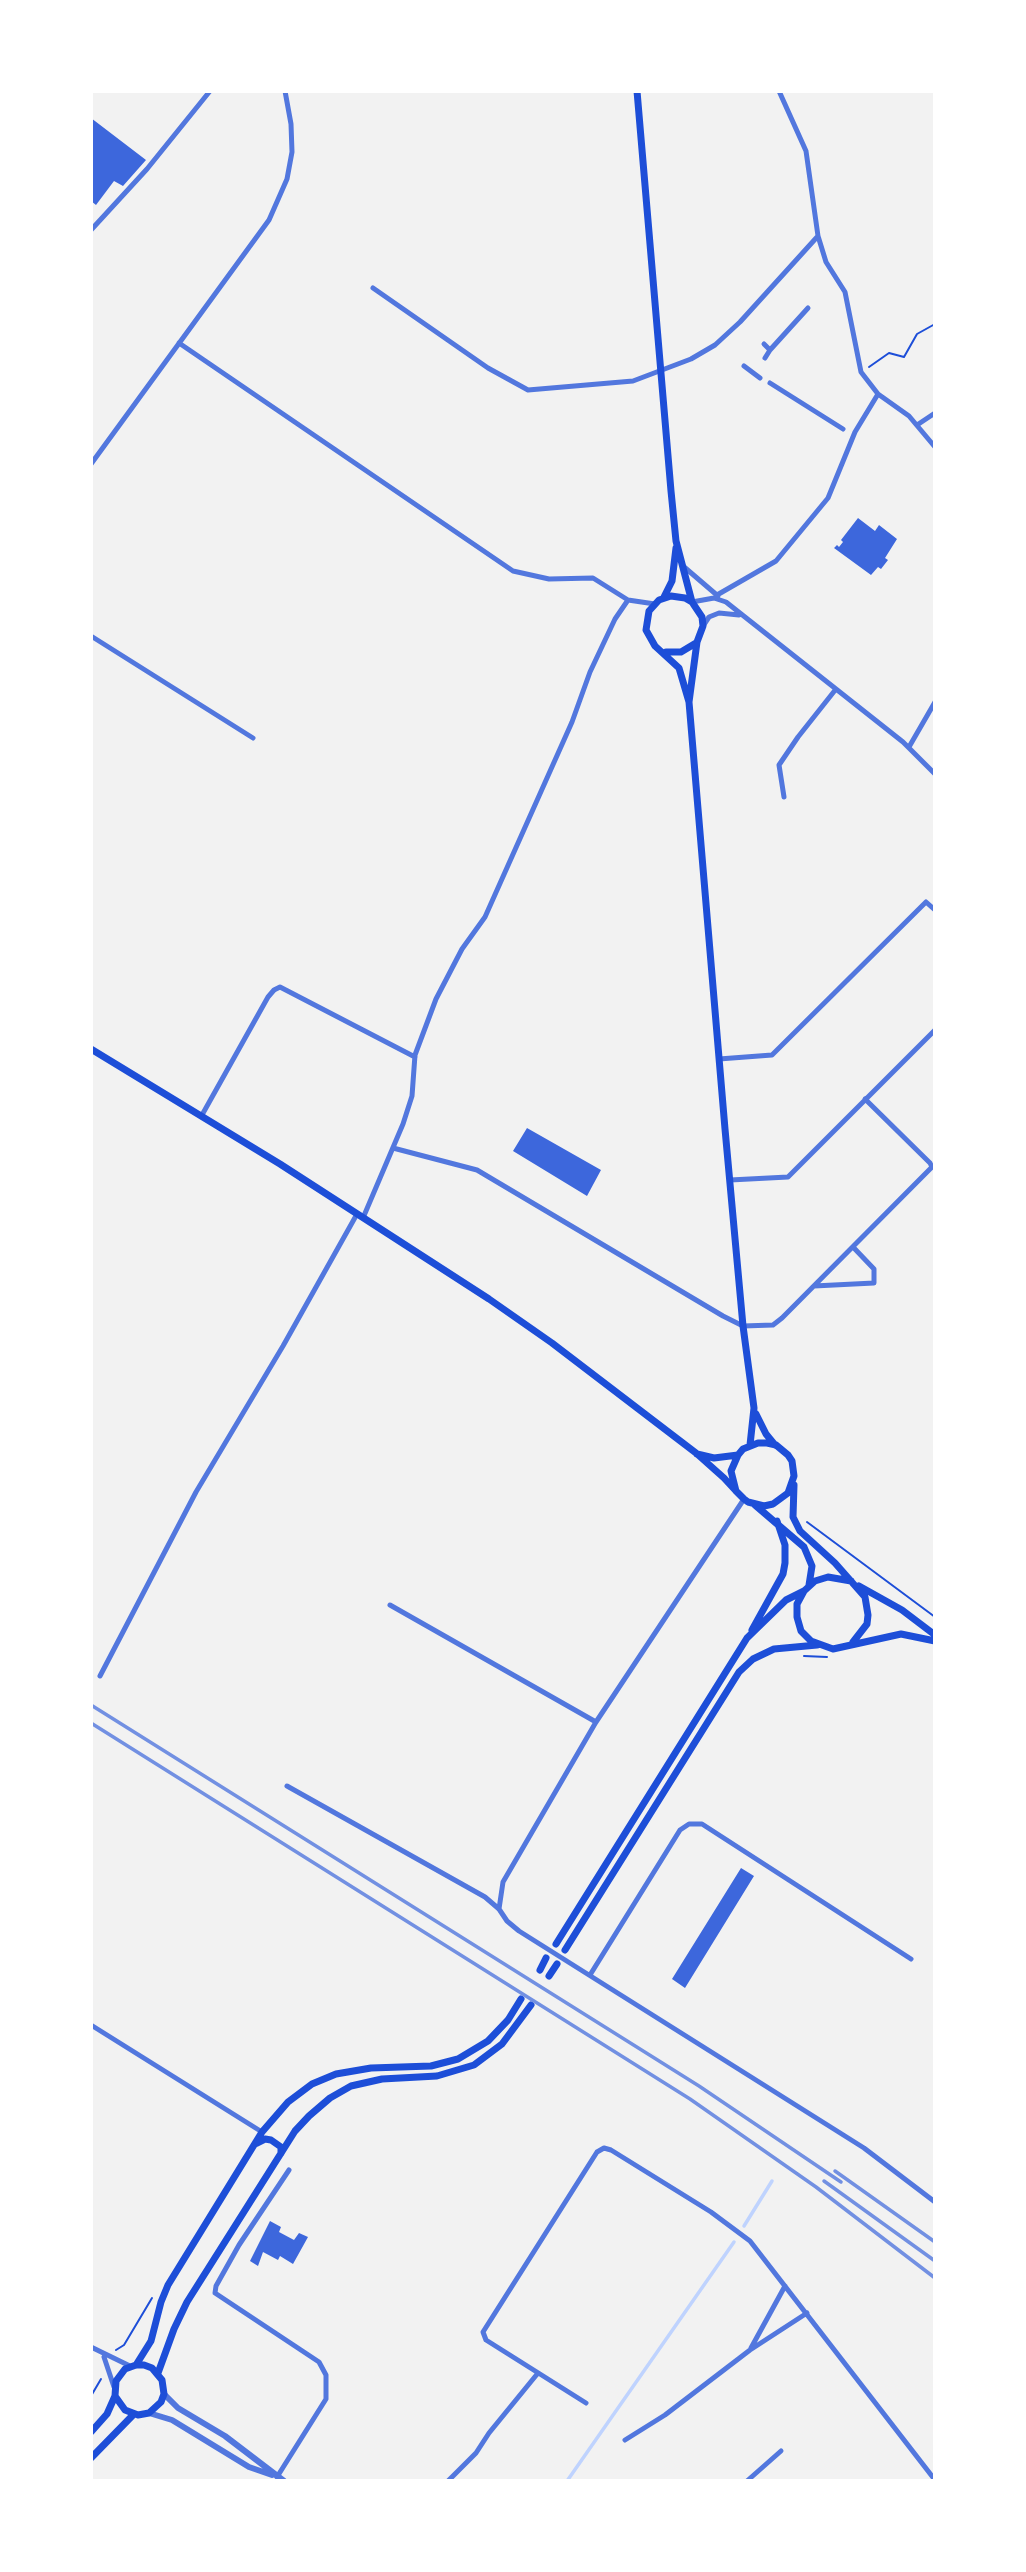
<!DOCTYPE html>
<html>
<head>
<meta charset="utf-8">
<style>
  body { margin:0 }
  #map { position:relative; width:1026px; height:2572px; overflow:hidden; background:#f2f2f2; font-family:"Roboto Serif",serif }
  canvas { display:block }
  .frame { position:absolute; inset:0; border:93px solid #fff; pointer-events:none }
</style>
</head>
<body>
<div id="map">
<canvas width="1026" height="2572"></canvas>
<div class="frame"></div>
</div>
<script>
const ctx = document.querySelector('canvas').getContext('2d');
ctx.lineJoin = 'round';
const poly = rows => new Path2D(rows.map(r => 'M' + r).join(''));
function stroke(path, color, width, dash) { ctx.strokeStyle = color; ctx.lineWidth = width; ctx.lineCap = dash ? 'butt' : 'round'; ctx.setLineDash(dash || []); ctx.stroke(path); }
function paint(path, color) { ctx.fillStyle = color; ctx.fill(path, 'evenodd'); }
const stream = poly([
  [744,2226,772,2181],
  [567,2481,734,2242]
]);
const building = poly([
  [91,118,146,160,123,186,114,181,96,205,91,201],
  [858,518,875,531,879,525,897,539,885,558,888,560,881,569,878,567,871,575,834,548,837,545,839,547,843,542,841,540],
  [527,1128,601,1170,587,1196,513,1151],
  [741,1868,754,1876,685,1988,672,1979],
  [270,2221,281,2227,279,2232,294,2240,299,2233,308,2237,293,2264,280,2256,278,2260,263,2252,258,2266,250,2261]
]);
const path = poly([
  [869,367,889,353,904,357,917,334,935,324],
  [807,1522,935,1617],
  [804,1656,827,1657],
  [116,2350,124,2345,152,2298],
  [91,2396,101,2379]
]);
const minor = poly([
  [779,91,806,151,818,236,826,262,845,292,861,372,878,394,909,416,935,447],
  [91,230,147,169,210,91],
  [373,288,488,368,528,390,633,381,691,359,715,345,740,322,818,236],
  [179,343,513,571,549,579,593,578,628,600,655,604],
  [764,344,770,350,765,358],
  [770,350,808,308],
  [744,366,760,378],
  [770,383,843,429],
  [917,425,935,413],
  [91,464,269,220,287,179,292,152,291,124,285,91],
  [683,566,718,596],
  [717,595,776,561,828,498,855,432,878,394],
  [692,602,714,598,726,602,903,742,935,774],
  [703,626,709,617,719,613,739,615],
  [91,636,253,738],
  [909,747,935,702],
  [784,797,779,765,798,737,836,689],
  [719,1059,772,1055,926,902,935,910],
  [202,1115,268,997,274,990,280,987,415,1057],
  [393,1148,477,1170,723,1316,743,1326,773,1325,782,1318,932,1167,930,1163,865,1099],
  [730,1180,788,1177,935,1030],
  [363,1218,403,1124,412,1096,415,1055,436,999,462,949,485,917,572,722,590,672,615,619,628,600],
  [814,1286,874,1283,874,1269,853,1247],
  [390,1605,596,1722],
  [100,1676,196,1492,283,1346,357,1214],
  [287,1786,485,1897,499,1909,507,1921,519,1931,864,2148,935,2202],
  [499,1909,503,1882,596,1722,744,1499],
  [590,1975,680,1830,689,1824,702,1824,911,1959],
  [91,2025,262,2132],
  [91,2347,130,2366],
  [751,2348,785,2286],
  [104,2357,114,2387],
  [586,2403,486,2340,483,2332,597,2152,604,2148,611,2150,711,2212,750,2241,935,2480],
  [625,2440,665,2415,750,2350,807,2313],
  [277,2477,326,2399,326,2375,319,2362,215,2293,216,2286,239,2245,289,2170],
  [448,2481,476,2453,489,2433,538,2373],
  [747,2481,781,2451]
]);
const tertiary = poly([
  [164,2394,178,2408,225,2436,284,2481],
  [149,2413,172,2420,249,2467,272,2475]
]);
const secondary = poly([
  [637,91,671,491,676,541,692,602],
  [664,597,672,581,676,548],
  [666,652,681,652,696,643],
  [689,702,697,642,703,626,702,617,692,602,685,598,671,596,659,600,649,611,646,630,655,646,679,668,689,702,725,1129,743,1326,754,1408,750,1445],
  [91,1049,280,1164,489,1299,552,1343,696,1453,724,1478,736,1491,744,1499,748,1502,764,1506,773,1504,788,1493,794,1476,792,1461,788,1455,776,1445,767,1443,758,1443,743,1449,738,1455,731,1471,736,1491],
  [756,1414,766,1434,775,1445],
  [697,1454,714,1458,738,1455],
  [794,1485,793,1517,800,1531,835,1563,865,1597,868,1615,867,1624,853,1642],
  [755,1505,804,1547,812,1566,809,1585],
  [851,1581,828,1577,815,1581,804,1591,797,1604,797,1617,801,1631,811,1641,833,1649,901,1634,935,1641],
  [859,1586,902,1610,935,1635],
  [752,1630,783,1574,785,1563,785,1545,777,1521],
  [556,1944,747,1638,786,1600,804,1591],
  [565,1950,739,1672,753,1659,774,1649,817,1645],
  [540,1970,546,1958],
  [549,1976,557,1964],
  [257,2143,265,2139,271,2140,281,2147,281,2153],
  [136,2365,151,2341,161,2302,168,2285,262,2132,288,2102,312,2084,336,2074,371,2068,431,2066,458,2059,488,2041,508,2020,521,1999],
  [158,2373,174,2329,187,2302,295,2131,309,2116,330,2098,351,2086,382,2079,437,2076,474,2065,502,2044,531,2005],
  [91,2432,107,2414,115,2396,116,2381,125,2369,136,2365,144,2365,152,2368,162,2380,164,2394,161,2402,149,2413,138,2415,125,2410,115,2396],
  [91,2458,134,2414]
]);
const rail = poly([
  [91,1705,699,2086,841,2182],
  [91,1723,690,2099,816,2187,935,2278],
  [835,2171,935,2242],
  [824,2181,935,2261]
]);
stroke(stream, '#bfd3fe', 3.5);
paint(building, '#3d67dc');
stroke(path, '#1d4ed8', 2);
stroke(minor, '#5277de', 5);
stroke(tertiary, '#5277de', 6);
stroke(secondary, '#1d4ed8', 7);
stroke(rail, '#7290e2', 3.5);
</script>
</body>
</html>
